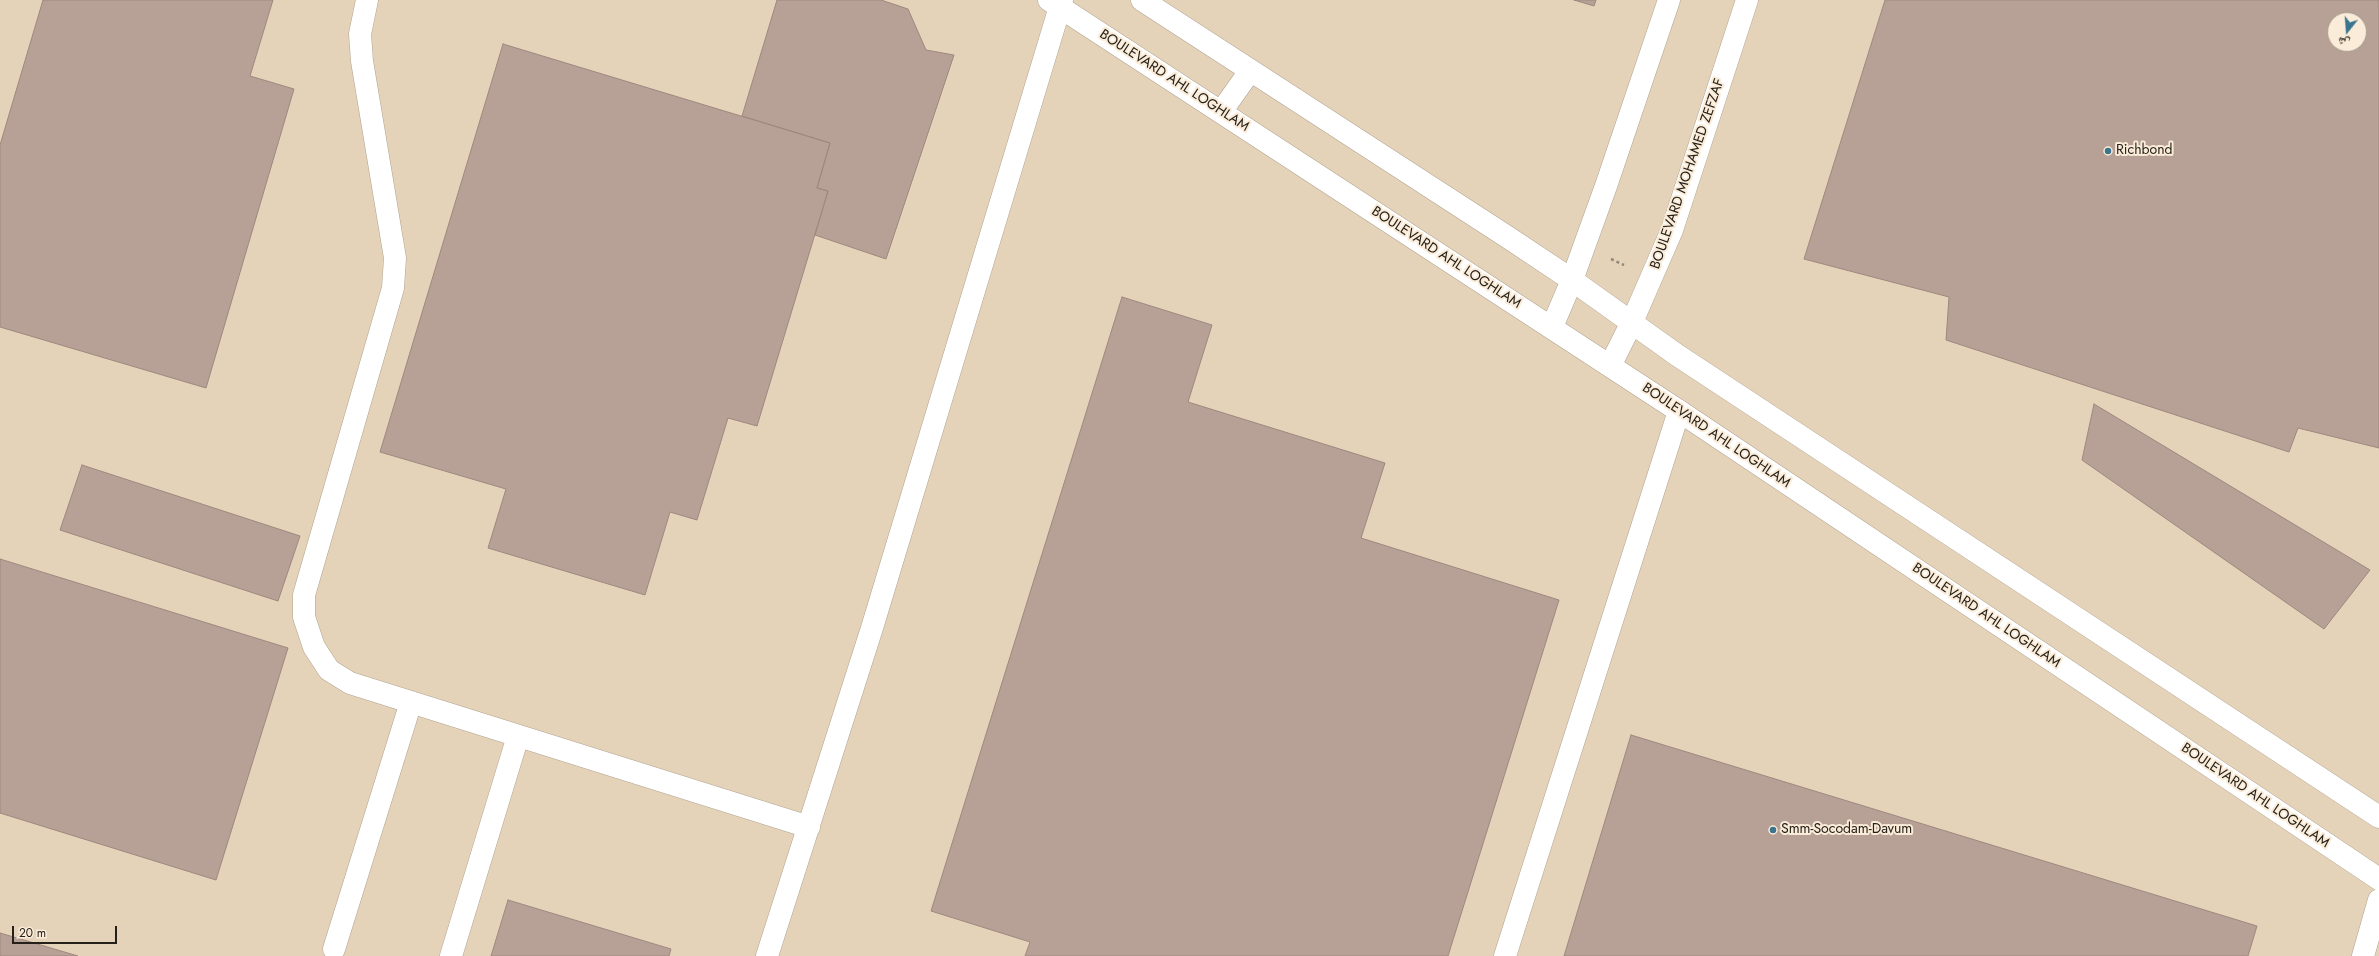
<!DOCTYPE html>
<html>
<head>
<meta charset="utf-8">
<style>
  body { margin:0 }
  #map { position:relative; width:2379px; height:956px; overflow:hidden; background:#eddfcb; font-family:Jost,"Noto Naskh Arabic",sans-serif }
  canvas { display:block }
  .north { position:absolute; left:2327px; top:12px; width:40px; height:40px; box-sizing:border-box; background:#faecd8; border:1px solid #a59a8c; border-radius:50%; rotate:197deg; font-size:11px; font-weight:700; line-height:16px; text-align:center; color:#252019 }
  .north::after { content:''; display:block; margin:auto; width:14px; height:18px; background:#3a748d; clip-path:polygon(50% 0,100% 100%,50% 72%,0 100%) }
  .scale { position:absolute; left:12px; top:926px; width:105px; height:18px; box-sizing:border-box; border:2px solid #252019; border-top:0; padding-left:5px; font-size:12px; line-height:14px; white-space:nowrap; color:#252019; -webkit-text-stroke:3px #faecd8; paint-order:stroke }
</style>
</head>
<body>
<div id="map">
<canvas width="2379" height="956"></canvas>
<div class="north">ش</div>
<div class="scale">20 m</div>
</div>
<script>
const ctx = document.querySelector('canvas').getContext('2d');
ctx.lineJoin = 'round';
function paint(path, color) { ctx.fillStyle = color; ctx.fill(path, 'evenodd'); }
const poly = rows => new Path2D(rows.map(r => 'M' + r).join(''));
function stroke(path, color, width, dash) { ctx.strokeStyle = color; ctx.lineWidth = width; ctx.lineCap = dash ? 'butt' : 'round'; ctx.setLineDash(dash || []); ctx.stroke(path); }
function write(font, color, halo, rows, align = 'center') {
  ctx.font = font + ' Jost,sans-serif'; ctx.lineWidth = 4; ctx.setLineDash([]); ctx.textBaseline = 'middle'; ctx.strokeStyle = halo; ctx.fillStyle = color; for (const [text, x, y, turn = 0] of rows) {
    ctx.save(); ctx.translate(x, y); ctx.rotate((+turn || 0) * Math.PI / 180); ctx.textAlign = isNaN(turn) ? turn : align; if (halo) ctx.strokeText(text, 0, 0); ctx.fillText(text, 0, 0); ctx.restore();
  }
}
const built = poly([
  [0,0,2379,0,2379,956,0,956],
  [2335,20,2359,20,2359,44,2335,44]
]);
const building = poly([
  [43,0,273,0,250,76,294,89,206,388,0,327,0,145,43,0],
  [777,0,881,0,908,9,926,50,954,55,886,259,815,235,828,191,817,188,830,143,742,116,777,0],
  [1574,0,1596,0,1594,6,1574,0],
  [1885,0,2379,0,2379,448,2298,428,2289,452,1946,340,1949,297,1804,259,1885,0],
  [2335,20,2359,20,2359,44,2335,44,2335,20],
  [503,44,830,143,817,188,828,191,757,426,728,418,697,520,670,512,645,595,488,548,506,489,380,452,503,44],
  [1122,297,1212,325,1188,402,1385,463,1361,538,1559,600,1448,956,1025,956,1030,942,931,911,1122,297],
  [2094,404,2370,570,2324,629,2082,460,2094,404],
  [82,465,300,536,278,601,60,530,82,465],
  [0,559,288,648,216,880,0,813,0,559],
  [1631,735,2257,926,2248,956,1564,956,1631,735],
  [508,900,671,949,669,956,491,956,508,900],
  [0,933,78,956,0,956,0,933]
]);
const path = poly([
  [1611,259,1624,265]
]);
const minor = poly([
  [367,0,360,34,362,61,395,258,393,288,304,595,304,617,314,647,329,670,350,683,809,827],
  [334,949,411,702],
  [451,956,518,736],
  [767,956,872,628,1062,0],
  [1505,956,1679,411],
  [2363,956,2379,900]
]);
const major = poly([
  [1049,0,1679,411,2379,879],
  [1142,0,1509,238,1572,280,1677,355,2379,817],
  [1221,112,1250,71],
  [1552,327,1572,280,1606,186,1669,0],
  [1610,366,1632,322,1672,230,1747,0]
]);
const markers = [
  [2108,151,4,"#3a748d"],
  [1773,830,4,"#3a748d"]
];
const streetNames = [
  ["BOULEVARD AHL LOGHLAM",1174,81,33],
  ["BOULEVARD MOHAMED ZEFZAF",1688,174,-71],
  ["BOULEVARD AHL LOGHLAM",1446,258,33],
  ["BOULEVARD AHL LOGHLAM",1716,436,34],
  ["BOULEVARD AHL LOGHLAM",1986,616,34],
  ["BOULEVARD AHL LOGHLAM",2255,796,34]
];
const poiNames = [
  ["Richbond",2116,151],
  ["Smm-Socodam-Davum",1781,830]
];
paint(built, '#e5d3b9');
paint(building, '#b7a096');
stroke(building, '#9f887f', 1);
stroke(minor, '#b1a491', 23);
stroke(major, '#b1a491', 23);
stroke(path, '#92887a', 2.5, [3, 3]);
stroke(minor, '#fff', 22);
stroke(major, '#fff', 22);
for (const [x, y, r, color] of markers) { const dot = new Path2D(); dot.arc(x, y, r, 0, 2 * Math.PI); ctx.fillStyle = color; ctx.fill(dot); stroke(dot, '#faecd8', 1.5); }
write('14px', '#252019', '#faecd8', streetNames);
write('14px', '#252019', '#faecd8', poiNames, 'left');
</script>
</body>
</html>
